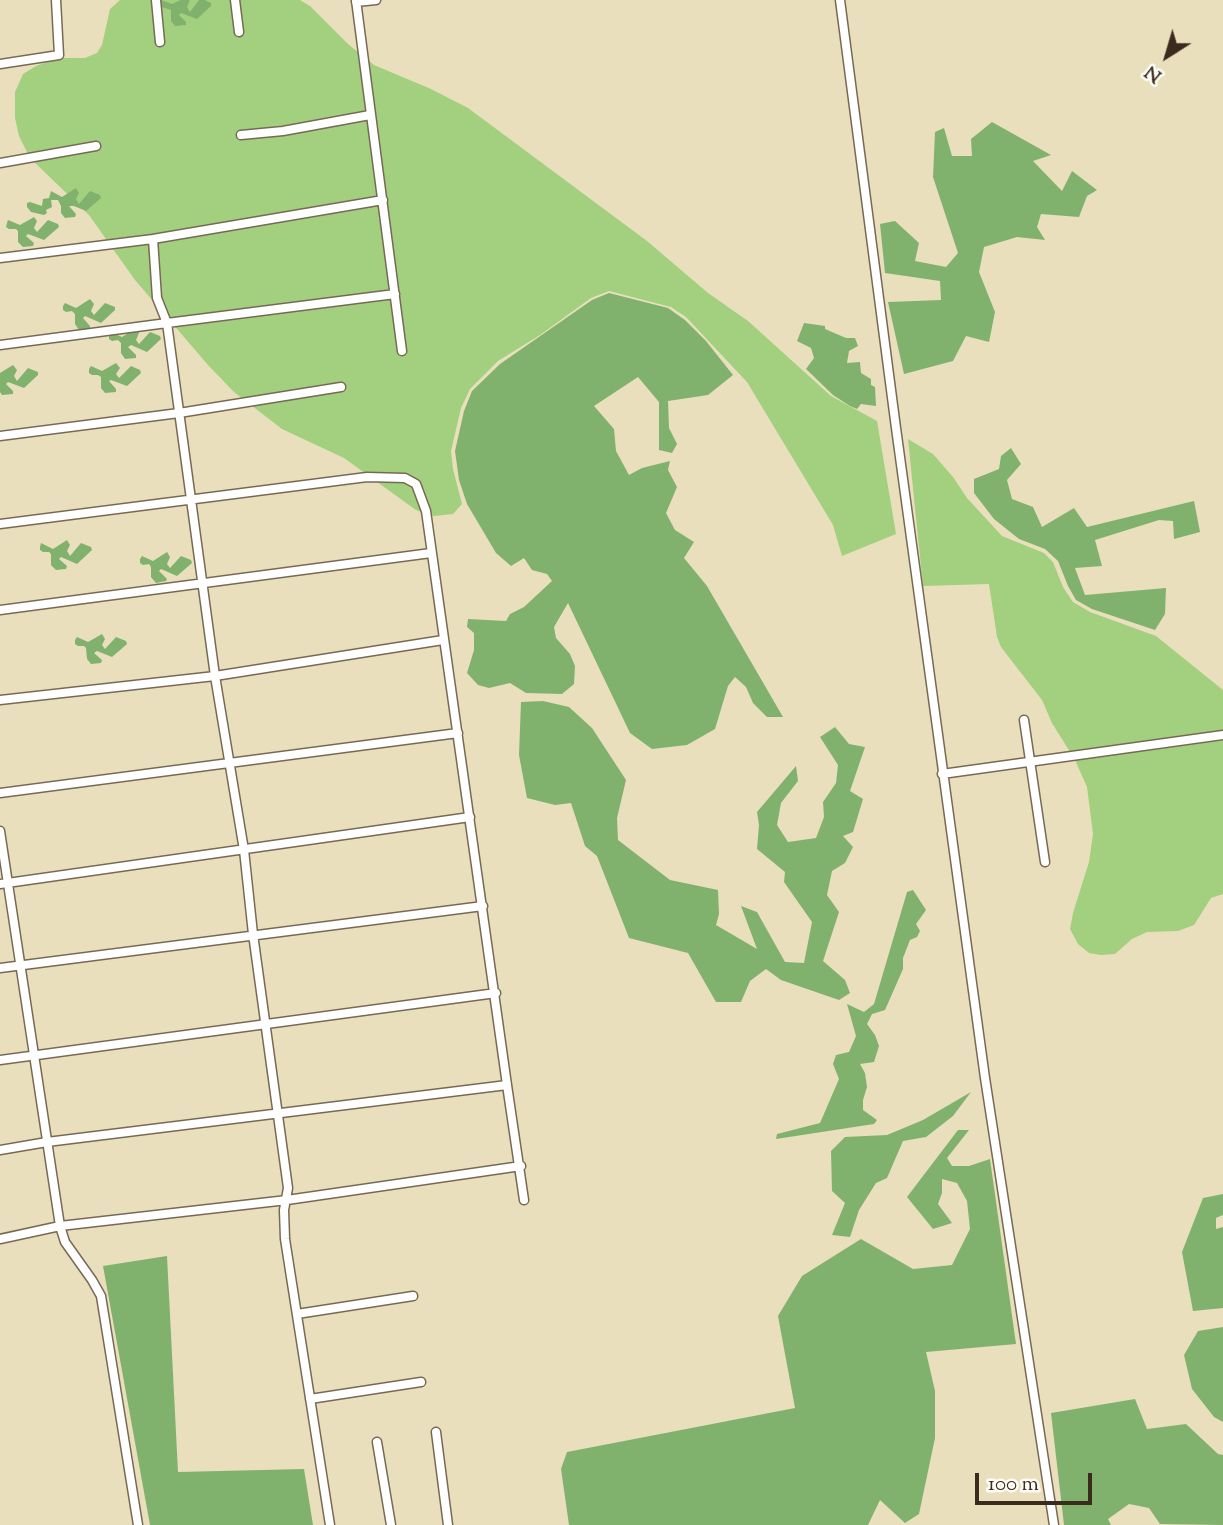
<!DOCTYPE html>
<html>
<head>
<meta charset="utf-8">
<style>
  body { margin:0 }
  #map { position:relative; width:1223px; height:1525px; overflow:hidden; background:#e9dfbc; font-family:"Sorts Mill Goudy",serif }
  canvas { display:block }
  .north { position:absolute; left:1132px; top:21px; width:70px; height:70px; -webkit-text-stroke:5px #fdfcf7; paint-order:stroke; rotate:217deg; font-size:19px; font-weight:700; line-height:28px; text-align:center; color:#3b2a1e }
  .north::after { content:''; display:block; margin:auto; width:24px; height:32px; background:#3b2a1e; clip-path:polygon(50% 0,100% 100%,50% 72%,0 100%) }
  .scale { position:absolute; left:975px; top:1473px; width:117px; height:32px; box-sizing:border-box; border:4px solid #3b2a1e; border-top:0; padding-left:9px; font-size:21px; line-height:24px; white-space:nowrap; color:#3b2a1e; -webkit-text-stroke:5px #fdfcf7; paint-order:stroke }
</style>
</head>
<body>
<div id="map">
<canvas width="1223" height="1525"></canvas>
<div class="north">N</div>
<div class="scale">100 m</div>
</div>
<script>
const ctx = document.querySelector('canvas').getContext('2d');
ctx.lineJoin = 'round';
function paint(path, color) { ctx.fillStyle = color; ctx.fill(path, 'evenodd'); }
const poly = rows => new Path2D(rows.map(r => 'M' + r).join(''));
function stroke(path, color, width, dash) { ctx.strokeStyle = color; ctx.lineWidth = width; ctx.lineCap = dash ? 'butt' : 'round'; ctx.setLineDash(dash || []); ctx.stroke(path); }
const green = poly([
  [120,0,300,0,310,6,348,44,374,65,431,89,468,108,647,241,708,293,748,321,831,396,877,421,896,534,842,556,833,525,747,382,686,317,671,307,609,291,591,298,540,335,498,361,470,389,461,408,451,451,453,469,462,504,453,514,434,516,416,510,344,458,282,429,234,392,208,365,135,280,89,215,30,158,19,136,15,118,15,92,23,74,36,66,58,58,85,58,97,53,102,45,110,9],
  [908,439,933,454,953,477,967,498,1002,536,1044,553,1053,562,1063,587,1073,602,1090,612,1156,636,1223,690,1223,894,1211,898,1194,925,1178,931,1147,932,1132,939,1115,954,1101,955,1089,953,1078,944,1070,929,1073,913,1089,862,1093,834,1087,787,1075,760,1052,723,1042,700,1001,647,997,637,989,584,923,586]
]);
const forest = poly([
  [161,0,172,4,181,0,190,0,187,7,190,12,199,0,205,0,211,3,211,6,197,19,181,13,179,15,186,22,186,25,175,26,171,21,171,10,159,6],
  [992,122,1051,155,1033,161,1062,191,1072,171,1097,190,1087,196,1079,217,1041,214,1037,227,1045,240,1017,237,984,247,979,272,995,312,989,342,966,336,953,361,904,374,888,302,941,300,940,281,885,273,880,224,895,221,919,243,915,261,946,267,958,253,933,177,935,132,944,128,952,156,972,156,971,139],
  [76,188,79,193,76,199,79,204,90,191,100,195,101,198,86,211,74,206,69,206,76,214,75,217,65,218,61,213,61,206,58,200,51,200,52,207,46,210,47,213,44,215,31,212,27,207,27,203,30,202,42,206,43,199,49,198,51,191,62,197],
  [34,217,37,221,34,228,37,232,48,220,58,224,59,227,44,240,28,234,26,236,34,243,33,246,23,247,18,242,18,231,16,229,9,229,6,227,7,223,8,220,20,225],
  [609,293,668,308,685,320,706,341,733,375,708,395,668,401,669,428,677,444,672,453,659,450,659,402,638,377,594,406,614,429,616,451,629,475,642,468,670,461,668,470,677,487,666,513,675,530,694,542,684,558,707,586,783,717,767,717,753,703,746,687,735,677,728,686,715,729,687,745,652,749,630,733,568,603,554,627,556,638,570,654,575,666,574,684,562,694,526,693,510,683,489,688,478,685,467,673,474,650,474,633,467,627,468,619,506,621,510,614,524,607,552,581,547,574,532,570,524,558,511,566,496,553,467,504,459,480,455,451,464,411,472,391,500,364,592,300],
  [90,299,94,304,91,311,94,315,105,303,115,307,115,310,101,323,85,316,83,318,90,326,90,329,79,330,75,324,75,314,72,311,66,312,63,310,63,306,65,303,76,308],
  [804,323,825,326,825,329,846,338,855,338,858,346,849,351,847,363,860,362,861,373,871,379,871,385,875,387,876,406,861,404,857,409,850,406,833,395,806,369,814,358,811,348,797,341],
  [136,328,139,333,136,340,139,344,150,332,160,336,161,339,147,352,131,345,128,347,136,355,136,358,125,359,121,353,121,343,118,340,112,341,109,339,109,335,111,332,122,337],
  [116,363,120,368,116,374,119,378,131,366,140,370,141,373,127,386,111,380,109,381,116,389,116,392,105,393,101,388,101,377,98,375,92,375,89,373,89,369,91,366,102,371],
  [13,365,17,370,14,376,17,381,28,368,38,372,38,375,24,388,8,382,6,384,13,391,13,394,2,395,0,392,0,373],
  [1011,448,1021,464,1007,480,1012,499,1033,507,1042,527,1074,508,1087,527,1194,501,1200,532,1174,539,1173,521,1159,520,1095,540,1102,566,1075,568,1085,595,1166,588,1165,614,1155,630,1092,609,1076,600,1068,586,1058,561,1045,549,1019,539,994,519,974,493,974,479,999,469,1001,456],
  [67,540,70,545,67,551,70,556,81,543,91,547,92,550,77,564,61,557,59,559,67,566,66,569,56,570,51,565,51,554,49,552,43,552,40,550,40,547,41,543,53,549],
  [167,552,170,557,167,564,170,568,181,556,191,560,192,563,177,576,161,569,159,571,167,579,166,581,156,583,151,577,151,567,149,564,143,565,140,563,140,559,142,556,153,561],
  [102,634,105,639,102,645,105,649,116,637,126,641,127,644,112,657,97,651,94,653,102,660,101,663,91,664,87,659,86,648,84,646,78,646,75,644,75,640,77,637,88,642],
  [543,701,569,707,592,728,626,780,617,818,618,840,670,880,718,890,719,914,716,925,757,949,741,906,757,912,785,962,804,963,812,922,784,882,785,872,757,849,759,825,757,812,796,766,798,781,781,803,777,825,788,842,816,838,824,817,823,802,836,783,838,765,820,737,835,727,849,744,865,747,850,791,863,799,853,832,843,836,853,847,845,863,832,871,827,895,839,912,823,961,845,980,850,993,839,1000,781,980,766,969,750,981,741,1002,716,1002,688,953,629,938,597,856,585,846,571,803,555,805,527,798,519,755,521,702],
  [913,890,926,910,916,924,920,931,917,937,910,940,903,958,903,969,885,1010,872,1014,867,1024,875,1035,879,1046,874,1062,860,1064,865,1073,867,1087,863,1100,863,1110,877,1120,874,1124,776,1139,777,1134,820,1123,839,1079,833,1064,836,1055,849,1052,856,1036,847,1004,864,1012,874,1004,907,892],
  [971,1092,953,1116,926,1137,903,1141,887,1178,876,1183,859,1210,850,1237,832,1235,845,1203,832,1191,831,1151,845,1137,887,1135,923,1120],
  [958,1130,969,1130,947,1158,952,1166,969,1166,990,1159,1016,1344,926,1352,935,1391,935,1438,919,1514,905,1523,880,1500,868,1525,569,1525,561,1469,567,1452,795,1408,778,1316,802,1276,861,1239,913,1269,952,1265,970,1229,967,1201,957,1183,942,1179,942,1193,938,1204,952,1223,933,1229,907,1197],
  [1223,1194,1223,1215,1216,1218,1216,1229,1223,1227,1223,1308,1193,1311,1182,1252,1203,1198],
  [167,1256,178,1472,304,1469,313,1525,150,1525,103,1266],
  [1223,1327,1223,1422,1214,1417,1192,1389,1184,1355,1198,1331],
  [1135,1399,1147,1429,1186,1424,1218,1454,1223,1455,1223,1525,1160,1524,1149,1508,1129,1504,1108,1519,1111,1525,1064,1525,1051,1413]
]);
const minor = poly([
  [156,0,160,42],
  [235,0,239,32],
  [356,0,402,351],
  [840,0,896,428,985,1078,1054,1525],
  [356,2,376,0],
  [0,64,59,55,56,0],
  [241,135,283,131,370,115],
  [0,163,96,146],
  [153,239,157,298,167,323,395,294],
  [0,258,153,239,383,200],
  [0,345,167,323,215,676,244,850,253,934,288,1188,284,1210,285,1239,330,1525],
  [0,436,179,413,341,387],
  [0,524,367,477,405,478,416,484,426,511,507,1085],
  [0,610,431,553],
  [0,700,215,676,443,640],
  [1024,720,1045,862],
  [942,774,1223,735],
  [0,793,458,733],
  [0,831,60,1226,65,1242,92,1280,101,1296,138,1525],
  [0,884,470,817],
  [0,968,483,906],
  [0,1060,496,993],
  [0,1150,47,1142,507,1085,524,1200],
  [0,1239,60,1226,287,1200,521,1166],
  [297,1314,413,1296],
  [310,1399,421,1382],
  [436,1432,448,1525],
  [377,1442,391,1525]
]);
paint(green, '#a2d07e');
paint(forest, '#81b26d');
stroke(minor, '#786955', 11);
stroke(minor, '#fff', 8);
</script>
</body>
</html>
